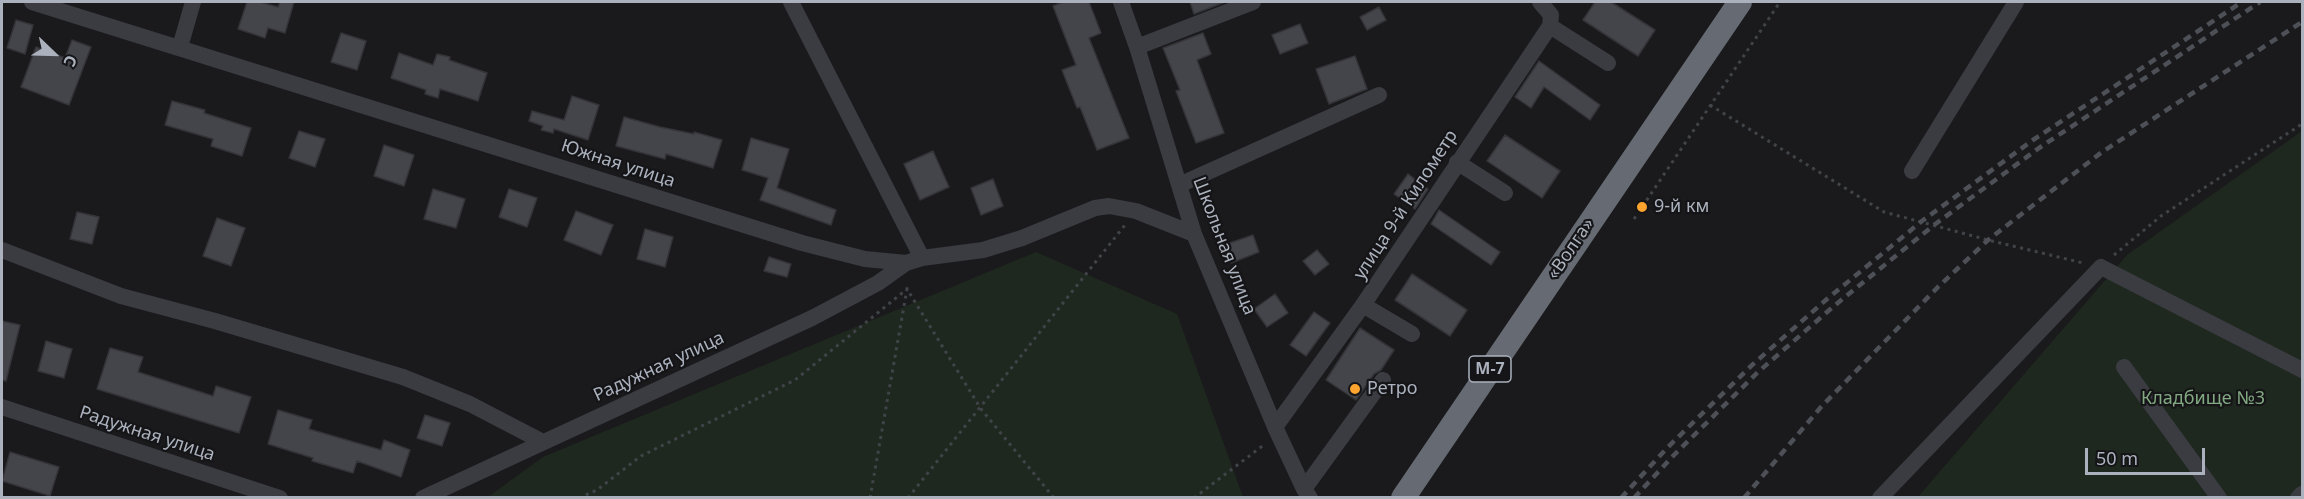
<!DOCTYPE html>
<html>
<head>
<meta charset="utf-8">
<style>
  body { margin:0 }
  #map { position:relative; width:2304px; height:499px; overflow:hidden; background:#1a1a1c; font-family:"Noto Sans",sans-serif }
  canvas { display:block }
  .frame { position:absolute; inset:0; border:3px solid #abb2bd; pointer-events:none }
  .north { position:absolute; left:24px; top:24px; width:60px; height:60px; -webkit-text-stroke:4px #151518; paint-order:stroke; rotate:113deg; font-size:16px; font-weight:700; line-height:24px; text-align:center; color:#abb2bd }
  .north::after { content:''; display:block; margin:auto; width:21px; height:27px; background:#abb2bd; clip-path:polygon(50% 0,100% 100%,50% 72%,0 100%) }
  .scale { position:absolute; left:2085px; top:448px; width:120px; height:27px; box-sizing:border-box; border:3px solid #abb2bd; border-top:0; padding-left:8px; font-size:18px; line-height:21px; white-space:nowrap; color:#abb2bd; -webkit-text-stroke:4px #151518; paint-order:stroke }
</style>
</head>
<body>
<div id="map">
<canvas width="2304" height="499"></canvas>
<div class="frame"></div>
<div class="north">С</div>
<div class="scale">50 m</div>
</div>
<script>
const ctx = document.querySelector('canvas').getContext('2d');
ctx.lineJoin = 'round';
function paint(path, color) { ctx.fillStyle = color; ctx.fill(path, 'evenodd'); }
const poly = rows => new Path2D(rows.map(r => 'M' + r).join(''));
function stroke(path, color, width, dash) { ctx.strokeStyle = color; ctx.lineWidth = width; ctx.lineCap = dash ? 'butt' : 'round'; ctx.setLineDash(dash || []); ctx.stroke(path); }
function write(font, color, halo, rows, align = 'center') {
  ctx.font = font + ' "Noto Sans",sans-serif'; ctx.lineWidth = 4.5; ctx.setLineDash([]); ctx.textBaseline = 'middle'; ctx.strokeStyle = halo; ctx.fillStyle = color; for (const [text, x, y, turn = 0] of rows) {
    ctx.save(); ctx.translate(x, y); ctx.rotate((+turn || 0) * Math.PI / 180); ctx.textAlign = isNaN(turn) ? turn : align; if (halo) ctx.strokeText(text, 0, 0); ctx.fillText(text, 0, 0); ctx.restore();
  }
}
const green = poly([
  [2302,131,2302,497,1917,498,2127,255],
  [1036,252,1177,314,1243,497,488,497,543,457]
]);
const building = poly([
  [247,2,260,2,278,7,280,2,294,2,285,33,268,28,265,38,238,29,247,2],
  [1063,2,1089,2,1101,33,1089,38,1129,138,1097,150,1080,107,1077,108,1062,70,1076,65,1053,6,1063,2],
  [1190,2,1225,2,1194,14,1190,2],
  [1595,2,1611,2,1655,30,1638,56,1583,20,1595,2],
  [1379,7,1386,20,1367,30,1360,17,1379,7],
  [16,20,33,25,25,54,7,48,16,20],
  [1300,24,1308,43,1280,54,1272,35,1300,24],
  [341,33,366,41,357,70,331,62,341,33],
  [1203,33,1211,54,1197,60,1224,133,1196,143,1176,91,1180,90,1163,48,1203,33],
  [72,40,91,47,69,105,21,87,36,47,65,58,72,40],
  [399,53,433,65,437,54,450,57,449,60,487,73,478,101,440,89,438,98,425,94,426,90,391,78,399,53],
  [1355,56,1367,89,1329,104,1316,69,1355,56],
  [1539,61,1600,105,1590,120,1544,87,1531,108,1515,97,1539,61],
  [572,96,599,105,588,140,554,129,553,133,541,130,543,126,529,121,532,111,564,120,572,96],
  [172,101,205,110,204,113,251,128,242,156,211,146,213,139,165,125,172,101],
  [624,117,660,127,694,134,694,132,722,140,713,168,666,154,665,159,616,146,624,117],
  [299,131,325,139,315,167,289,158,299,131],
  [1505,135,1560,171,1542,198,1487,161,1505,135],
  [751,138,789,149,777,188,836,210,831,225,760,200,768,178,742,170,751,138],
  [384,145,414,155,404,186,374,176,384,145],
  [933,151,949,187,920,200,904,164,933,151],
  [1408,174,1428,189,1415,209,1394,194,1408,174],
  [993,179,1003,206,981,215,971,188,993,179],
  [433,189,465,199,456,228,424,219,433,189],
  [509,189,537,198,527,227,499,217,509,189],
  [1439,210,1500,252,1491,265,1431,224,1439,210],
  [576,211,613,225,601,255,564,240,576,211],
  [77,212,99,217,92,244,70,239,77,212],
  [217,218,245,228,231,266,203,256,217,218],
  [645,229,673,237,665,267,637,259,645,229],
  [1253,235,1259,252,1231,263,1224,245,1253,235],
  [1317,250,1329,264,1315,275,1303,261,1317,250],
  [769,257,791,264,787,277,764,271,769,257],
  [1412,274,1467,310,1450,336,1395,300,1412,274],
  [1275,294,1288,313,1267,327,1254,309,1275,294],
  [1314,312,1330,323,1306,356,1290,345,1314,312],
  [2,321,20,325,6,381,2,380,2,321],
  [1360,328,1394,350,1381,370,1374,374,1356,400,1326,380,1360,328],
  [46,341,72,349,64,378,38,371,46,341],
  [110,348,143,357,138,372,213,396,216,386,251,397,239,433,97,389,110,348],
  [278,410,312,420,309,429,381,450,384,440,410,450,401,477,357,461,353,473,312,461,313,458,268,444,278,410],
  [425,415,450,423,442,446,417,438,425,415],
  [10,452,59,467,50,496,2,481,10,452]
]);
const path = poly([
  [1710,105,1884,212,1988,240,2083,263],
  [1634,219,1780,2],
  [2114,255,2161,216,2302,124],
  [579,498,597,490,641,456,795,380,907,289,907,283],
  [870,498,907,289,981,409,1054,498],
  [908,498,1125,225],
  [1194,498,1265,444]
]);
const minor = poly([
  [32,2,802,243,865,259,906,263,922,258,983,250,1022,238,1095,208,1109,206,1136,211,1194,234],
  [791,2,922,258],
  [1121,2,1137,47,1194,234,1275,427,1304,489,1310,498],
  [1550,26,1608,63],
  [180,47,193,2],
  [1137,47,1253,2],
  [1457,162,1505,193],
  [1912,171,2016,2],
  [1179,185,1379,95],
  [2,250,121,296,215,321,403,377,470,404,543,442],
  [1363,305,1412,334],
  [2124,367,2219,498],
  [2,407,280,498],
  [1275,427,1363,305,1550,26,1551,15,1540,2],
  [1304,489,1383,380],
  [423,498,812,318,878,283,906,263],
  [1880,498,2101,267,2302,370],
  [2298,498,2302,494]
]);
const highway = poly([
  [1403,498,1740,2]
]);
const rail = poly([
  [1621,498,1667,448,1751,366,1827,299,1922,221,2033,140,2242,2],
  [1634,498,1674,455,1757,373,1834,306,1934,225,2039,148,2260,2],
  [1744,498,1821,407,1938,287,1988,240,2102,152,2302,22]
]);
const markers = [
  [1642,207,6,"#ffa52f"],
  [1355,389,6,"#ffa52f"]
];
const shields = [
  [1490,369,42]
];
const shieldNames = [
  ["М-7",1490,369]
];
const streetNames = [
  ["Южная улица",618,164,18],
  ["улица 9-й Километр",1406,205,-57],
  ["Школьная улица",1224,246,69],
  ["«Волга»",1571,249,-56],
  ["Радужная улица",659,367,-25],
  ["Радужная улица",147,434,18]
];
const poiNames = [
  ["9-й км",1654,207],
  ["Ретро",1367,389]
];
const parkNames = [
  ["Кладбище №3",2203,399]
];
paint(green, '#1f281f');
paint(building, '#44454a');
stroke(building, '#343439', 1.5);
stroke(path, '#404449', 3, [3, 4.5]);
stroke(minor, '#3a3c42', 16);
stroke(highway, '#666b73', 24);
stroke(rail, '#4d5157', 4.5, [8, 6]);
for (const [x, y, r, color] of markers) { const dot = new Path2D(); dot.arc(x, y, r, 0, 2 * Math.PI); ctx.fillStyle = color; ctx.fill(dot); stroke(dot, '#151518', 2); }
for (const [x, y, w] of shields) { const box = new Path2D(); box.roundRect(x - w / 2, y - 13, w, 26, 4.5); ctx.fillStyle = '#151518'; ctx.fill(box); stroke(box, '#abb2bd', 1.5); }
write('bold 16px', '#abb2bd', null, shieldNames);
write('18px', '#abb2bd', '#151518', streetNames);
write('18px', '#abb2bd', '#151518', poiNames, 'left');
write('18px', '#82a981', '#151518', parkNames);
</script>
</body>
</html>
